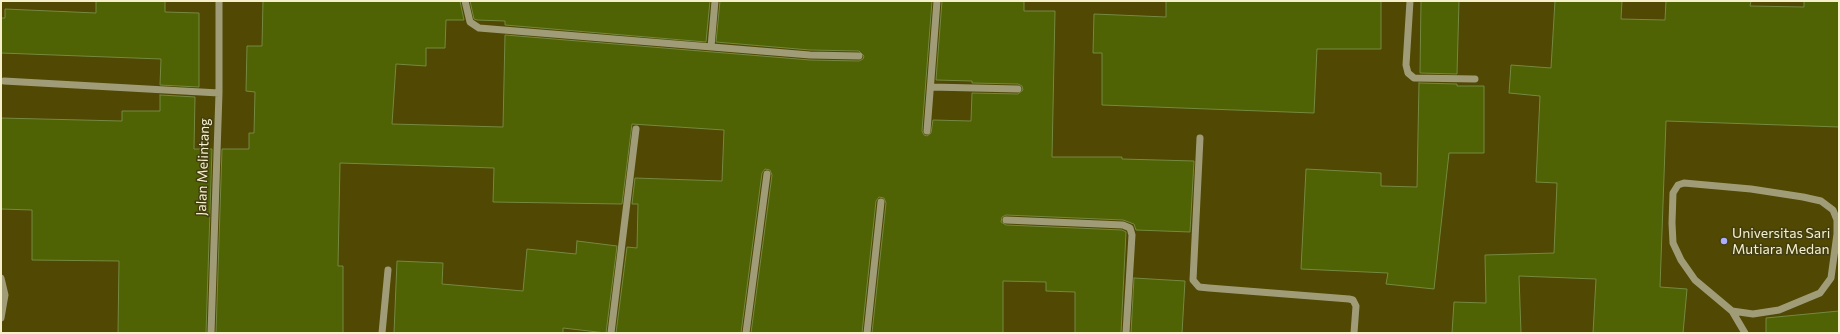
<!DOCTYPE html>
<html>
<head>
<meta charset="utf-8">
<style>
  body { margin:0 }
  #map { position:relative; width:1840px; height:334px; overflow:hidden; background:#504803; font-family:Commissioner,sans-serif }
  canvas { display:block }
  .frame { position:absolute; inset:0; border:2px solid #f5f0ca; pointer-events:none }
</style>
</head>
<body>
<div id="map">
<canvas width="1840" height="334"></canvas>
<div class="frame"></div>
</div>
<script>
const ctx = document.querySelector('canvas').getContext('2d');
ctx.lineJoin = 'round';
function paint(path, color) { ctx.fillStyle = color; ctx.fill(path, 'evenodd'); }
const poly = rows => new Path2D(rows.map(r => 'M' + r).join(''));
function stroke(path, color, width, dash) { ctx.strokeStyle = color; ctx.lineWidth = width; ctx.lineCap = dash ? 'butt' : 'round'; ctx.setLineDash(dash || []); ctx.stroke(path); }
function write(font, color, halo, rows, align = 'center') {
  ctx.font = font + ' Commissioner,sans-serif'; ctx.lineWidth = 3; ctx.setLineDash([]); ctx.textBaseline = 'middle'; ctx.strokeStyle = halo; ctx.fillStyle = color; for (const [text, x, y, turn = 0] of rows) {
    ctx.save(); ctx.translate(x, y); ctx.rotate((+turn || 0) * Math.PI / 180); ctx.textAlign = isNaN(turn) ? turn : align; if (halo) ctx.strokeText(text, 0, 0); ctx.fillText(text, 0, 0); ctx.restore();
  }
}
const building = poly([
  [96,1,165,1,165,12,199,13,199,87,160,85,161,59,1,53,1,18,5,18,5,9,96,13,96,1],
  [263,1,460,1,464,20,446,20,445,48,426,48,426,66,396,64,392,124,503,127,505,35,810,60,859,61,863,59,864,56,859,51,810,50,716,42,720,1,932,1,922,131,924,135,927,136,931,133,933,120,971,121,972,93,1018,94,1023,90,1022,86,1018,84,972,83,972,81,936,80,942,1,1024,1,1024,11,1055,11,1052,157,1122,157,1122,159,1194,161,1190,232,1136,230,1134,224,1123,220,1006,215,1002,217,1001,222,1006,225,1122,230,1126,232,1121,333,1075,333,1075,292,1046,291,1046,282,1003,281,1003,333,872,333,886,203,884,198,879,197,876,201,862,333,751,333,772,175,770,170,765,169,762,173,741,333,616,333,627,247,637,248,638,204,632,204,635,178,722,181,724,130,632,124,622,204,493,202,494,168,340,163,338,266,343,266,343,333,216,333,222,149,249,149,249,133,254,133,255,92,246,91,247,46,262,46,263,1],
  [470,1,710,1,706,42,505,25,505,21,477,20,474,19,470,1],
  [1166,1,1381,1,1381,49,1317,49,1314,113,1102,105,1102,53,1093,53,1094,14,1166,17,1166,1],
  [1421,1,1459,1,1457,74,1420,73,1421,1],
  [1555,1,1622,1,1621,19,1665,20,1666,1,1751,1,1750,6,1804,7,1804,1,1839,1,1839,127,1666,121,1660,287,1687,289,1683,333,1593,333,1596,279,1519,276,1521,333,1452,333,1454,302,1486,303,1485,255,1554,253,1557,183,1536,182,1540,96,1509,93,1511,65,1551,68,1555,1],
  [1419,83,1457,84,1457,86,1484,86,1484,153,1449,153,1434,289,1386,284,1388,273,1301,269,1306,169,1381,173,1381,186,1417,187,1419,83],
  [160,95,195,97,194,149,212,149,206,333,118,333,119,261,32,260,32,210,1,209,1,118,122,121,122,111,160,111,160,95],
  [577,241,617,246,606,333,563,328,563,333,394,333,397,261,443,263,442,284,523,291,527,249,576,254,577,241],
  [1134,278,1185,281,1182,333,1131,333,1134,278],
  [1839,311,1839,333,1766,333,1766,318,1839,311]
]);
const minor = poly([
  [465,1,470,22,479,28,810,55,859,56],
  [1410,1,1406,65,1408,73,1414,78,1475,79],
  [711,47,715,1],
  [4,81,219,93],
  [931,87,1018,89],
  [927,131,937,1],
  [1200,138,1193,280,1199,287,1209,288,1349,299,1353,300,1356,306,1354,333],
  [1006,220,1123,225,1130,228,1132,235,1126,333],
  [1,278,5,295,1,318],
  [1732,311,1695,280,1681,260,1673,243,1672,223,1673,193,1678,185,1684,183,1751,189,1803,197,1821,201,1833,210,1837,220,1837,234,1831,278,1820,293,1779,310,1753,314,1732,311,1745,333],
  [211,333,219,93,219,1],
  [382,333,388,270],
  [611,333,636,129],
  [746,333,767,174],
  [867,333,881,202]
]);
const markers = [
  [1724,241,4,"#acaffb"]
];
const streetNames = [
  ["Jalan Melintang",203,167,-88]
];
const poiNames = [
  ["Universitas Sari",1732,233],
  ["Mutiara Medan",1732,249]
];
paint(building, '#4f6204');
stroke(building, '#758940', 1);
stroke(minor, '#a09c78', 7);
for (const [x, y, r, color] of markers) { const dot = new Path2D(); dot.arc(x, y, r, 0, 2 * Math.PI); ctx.fillStyle = color; ctx.fill(dot); stroke(dot, '#423d13', 1.5); }
write('14px', '#f5f0ca', '#423d13', streetNames);
write('14px', '#f5f0ca', '#423d13', poiNames, 'left');
</script>
</body>
</html>
